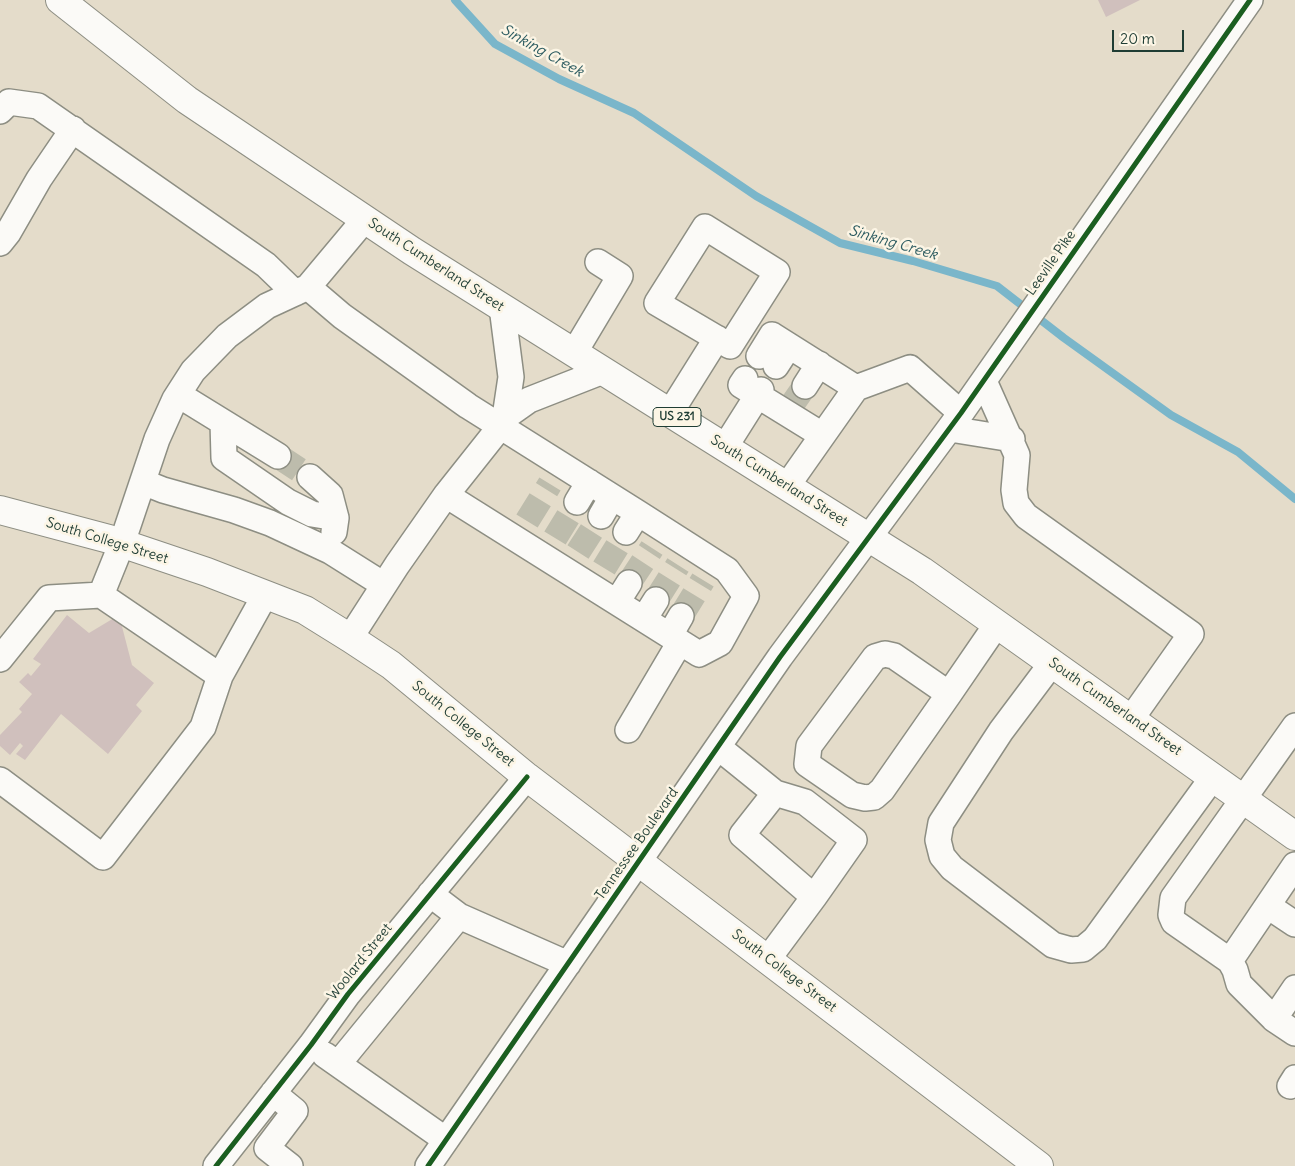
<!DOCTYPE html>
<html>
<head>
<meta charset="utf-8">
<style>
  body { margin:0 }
  #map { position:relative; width:1295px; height:1166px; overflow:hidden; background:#e4dcca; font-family:Delius,sans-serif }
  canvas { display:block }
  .scale { position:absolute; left:1112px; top:30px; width:72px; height:22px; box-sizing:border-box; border:2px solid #1f3d34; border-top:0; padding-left:6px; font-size:15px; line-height:18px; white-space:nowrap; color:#1f3d34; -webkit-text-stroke:4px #fcf5e5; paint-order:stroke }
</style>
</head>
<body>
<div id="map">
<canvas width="1295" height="1166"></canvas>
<div class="scale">20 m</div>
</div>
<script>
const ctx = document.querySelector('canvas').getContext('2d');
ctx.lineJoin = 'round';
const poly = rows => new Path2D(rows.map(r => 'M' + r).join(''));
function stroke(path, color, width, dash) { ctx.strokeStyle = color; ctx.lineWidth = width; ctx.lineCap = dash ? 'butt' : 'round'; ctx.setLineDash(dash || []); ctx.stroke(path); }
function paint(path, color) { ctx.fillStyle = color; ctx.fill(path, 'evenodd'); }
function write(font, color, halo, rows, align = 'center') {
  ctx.font = font + ' Delius,sans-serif'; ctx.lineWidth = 5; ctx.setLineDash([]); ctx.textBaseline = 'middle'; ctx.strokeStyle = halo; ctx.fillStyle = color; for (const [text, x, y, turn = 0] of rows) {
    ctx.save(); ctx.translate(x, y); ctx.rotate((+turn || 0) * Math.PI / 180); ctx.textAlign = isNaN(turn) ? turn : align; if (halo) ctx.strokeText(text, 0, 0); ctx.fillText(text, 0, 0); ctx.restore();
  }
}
const stream = poly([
  [455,0,495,44,559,79,634,113,756,196,840,243,913,261,997,286,1064,338,1171,415,1238,452,1295,499]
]);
const building = poly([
  [1098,0,1140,0,1106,17],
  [67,615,89,633,119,615,132,665,154,683,136,705,142,711,108,754,61,714,25,760,16,754,23,746,20,743,10,755,0,746,0,735,22,712,19,709,32,694,19,682,28,673,31,676,41,664,33,659]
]);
const minorTunnel = poly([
  [789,409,805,386],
  [278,456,310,477],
  [527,521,550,484],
  [555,538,577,502],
  [578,552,601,516],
  [604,568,626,532],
  [629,583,652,548],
  [656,600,678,565],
  [681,616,703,580]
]);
const minor = poly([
  [0,111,9,102,38,106,266,265,295,293],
  [705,227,777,272,730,346,657,303,705,227],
  [0,243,8,233,39,179,73,129],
  [308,287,342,316,468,406,638,513,727,570,746,596,720,643,699,654,446,495],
  [574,353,620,276,598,262],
  [759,356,772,335,856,388],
  [776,366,789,346],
  [745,379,741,385,822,435],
  [984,381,1017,455,1014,490,1016,503,1026,516,1191,634,1131,719],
  [805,386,819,364],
  [179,395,278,456],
  [670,413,717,338],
  [505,417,529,400,603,371],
  [223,422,224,458,288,502,312,514,336,518],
  [950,429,1012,439],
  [725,447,761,390],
  [310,477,330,495,336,518,334,532],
  [143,482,163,490,234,510,270,523,330,551,384,585],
  [787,486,856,388,910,368,961,413],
  [577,502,589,482],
  [601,516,612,497],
  [626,532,638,513],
  [265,595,220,676,101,595,122,543,157,439,175,399,193,371,227,336,267,306,308,287,365,219],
  [617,602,629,583],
  [644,619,656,600],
  [670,635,681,616],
  [350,638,397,565,446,495,500,427,505,417,511,377,502,307],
  [0,659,49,598,101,595],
  [1052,663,1001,731,941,823,938,840,942,856,952,868,1053,945,1071,950,1083,949,1095,939,1213,777],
  [949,694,894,656,885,654,875,657,809,746,807,764,852,795,865,798,874,797,882,790,949,694,997,624],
  [1295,726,1173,898,1171,915,1174,922,1230,961,1235,970,1239,984,1274,1019,1295,988],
  [628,730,680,642],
  [718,747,775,793,805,802,854,840,814,897],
  [0,780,103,857,203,727,220,676],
  [430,894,459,916,568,964],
  [1268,906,1295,924],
  [768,959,814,897,742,835,775,793],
  [1230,961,1295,865],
  [1274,1019,1295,1033],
  [325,1055,446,1140],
  [338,1064,459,916],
  [1290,1086,1295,1078],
  [273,1093,295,1111,267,1148,290,1166],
  [216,1166,311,1045,348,994,527,777],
  [428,1166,780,657,961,413,1250,0]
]);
const major = poly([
  [60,0,187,100,412,251,922,571,1295,836],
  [0,510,109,539,207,572,305,610,350,638,391,665,527,777,1039,1166]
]);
const cycleway = poly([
  [216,1166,311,1045,348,994,527,777],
  [428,1166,780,657,961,413,1250,0]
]);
const shields = [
  [677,417,48]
];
const shieldNames = [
  ["US 231",677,417]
];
const streetNames = [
  ["Leeville Pike",1051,263,-55],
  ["South Cumberland Street",436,265,33],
  ["South Cumberland Street",779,481,32],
  ["South College Street",107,541,17],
  ["South Cumberland Street",1115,707,35],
  ["South College Street",463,724,39],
  ["Tennessee Boulevard",637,844,-55],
  ["Woolard Street",360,962,-51],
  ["South College Street",784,971,37]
];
const waterNames = [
  ["Sinking Creek",542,51,29],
  ["Sinking Creek",893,243,16]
];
stroke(stream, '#7ab6ca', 8);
paint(building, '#d0c0bd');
stroke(minorTunnel, '#bdbcac', 25, [25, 12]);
stroke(minor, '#8d8e83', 28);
stroke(major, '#8d8e83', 30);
stroke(minor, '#fbfaf7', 25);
stroke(major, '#fbfaf7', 28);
stroke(cycleway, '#1b5e20', 5);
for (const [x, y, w] of shields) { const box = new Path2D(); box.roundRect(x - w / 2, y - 9.5, w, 19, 4); ctx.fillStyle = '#fcf5e5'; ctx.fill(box); stroke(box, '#1f3d34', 1); }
write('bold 12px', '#1f3d34', null, shieldNames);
write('14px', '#1f3d34', '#fcf5e5', streetNames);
write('italic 15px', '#2d5c61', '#fcf5e5', waterNames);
</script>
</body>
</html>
